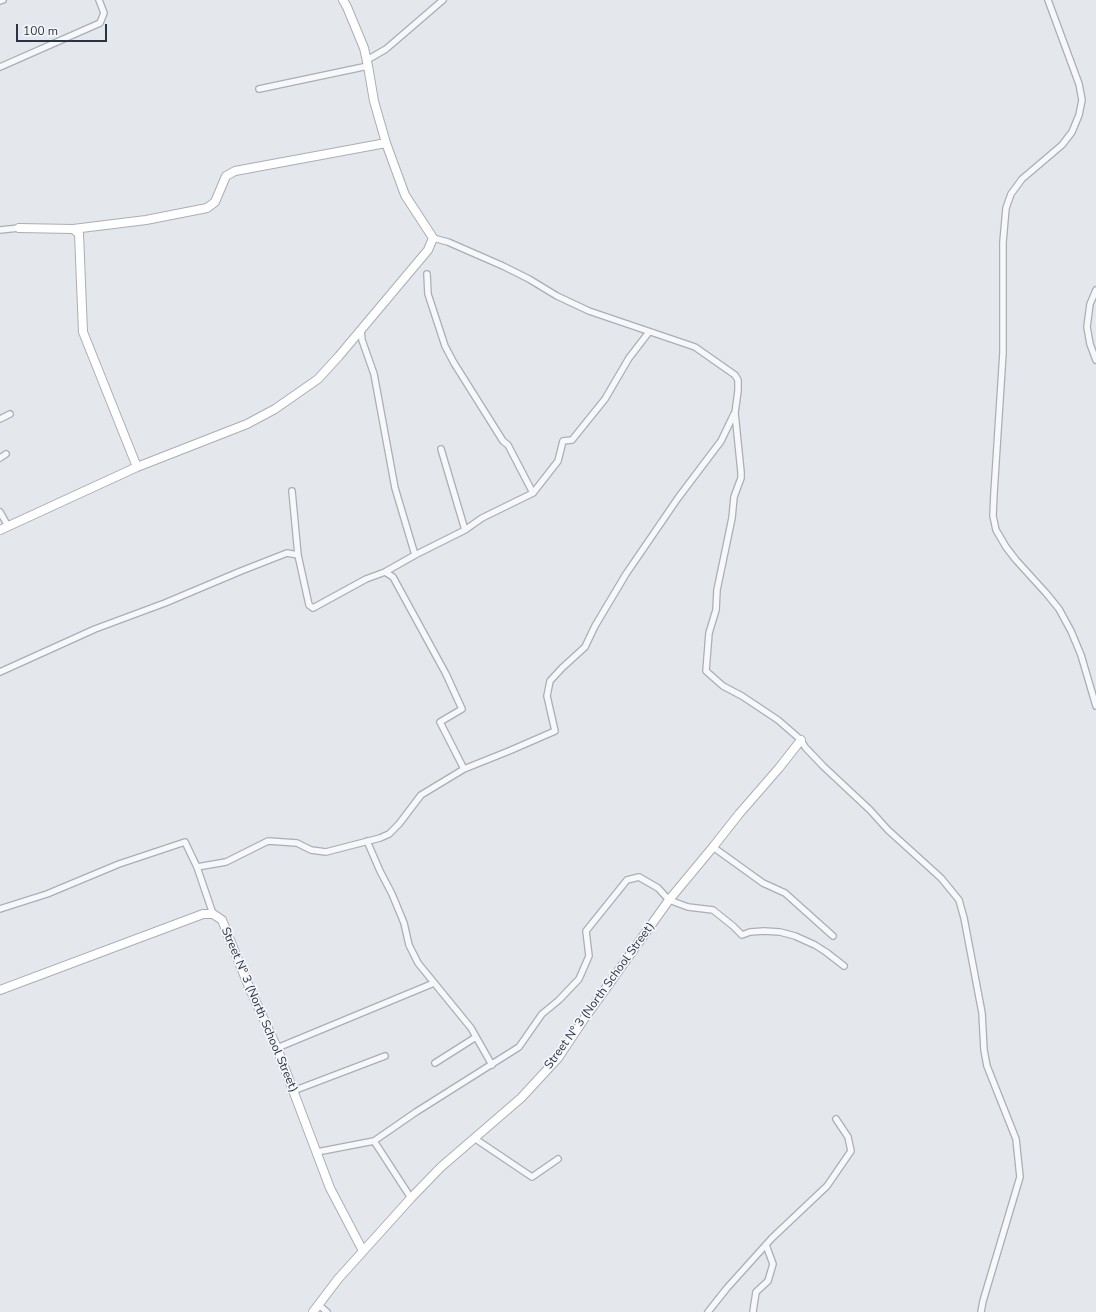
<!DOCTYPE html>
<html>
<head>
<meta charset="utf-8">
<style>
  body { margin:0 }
  #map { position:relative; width:1096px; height:1312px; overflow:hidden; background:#e4e7ec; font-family:"Nunito Sans",sans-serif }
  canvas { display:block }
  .scale { position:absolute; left:16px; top:24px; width:91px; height:18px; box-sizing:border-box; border:2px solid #2b3445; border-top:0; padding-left:5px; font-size:12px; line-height:14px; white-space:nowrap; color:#2b3445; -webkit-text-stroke:3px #f4f6f9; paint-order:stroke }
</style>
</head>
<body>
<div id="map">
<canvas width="1096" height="1312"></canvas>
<div class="scale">100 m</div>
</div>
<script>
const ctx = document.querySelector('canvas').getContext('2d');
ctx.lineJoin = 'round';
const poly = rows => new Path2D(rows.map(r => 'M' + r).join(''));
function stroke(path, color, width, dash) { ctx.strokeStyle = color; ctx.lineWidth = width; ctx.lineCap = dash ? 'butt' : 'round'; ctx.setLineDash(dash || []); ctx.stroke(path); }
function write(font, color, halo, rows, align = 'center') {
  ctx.font = font + ' "Nunito Sans",sans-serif'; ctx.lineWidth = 3.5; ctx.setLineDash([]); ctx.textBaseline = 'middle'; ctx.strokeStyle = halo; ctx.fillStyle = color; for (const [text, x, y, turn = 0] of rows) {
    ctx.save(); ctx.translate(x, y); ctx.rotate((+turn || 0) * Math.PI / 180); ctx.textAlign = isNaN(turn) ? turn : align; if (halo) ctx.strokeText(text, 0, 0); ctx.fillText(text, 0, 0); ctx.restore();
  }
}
const street = poly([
  [1048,0,1079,84,1082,100,1079,115,1072,132,1062,145,1022,179,1011,194,1006,208,1003,242,1003,353,994,493,993,516,996,530,1006,547,1016,560,1046,593,1059,609,1071,631,1081,655,1096,706],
  [0,1,3,0],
  [367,60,386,49,443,0],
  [0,67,100,23,104,13,99,0],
  [259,89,368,66],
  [0,230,19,228],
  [433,238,448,242,503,266,529,279,557,296,589,311,695,347,735,375,738,380,738,391,735,413,741,472,741,478,734,497,732,518,717,590,716,610,709,633,706,671,723,686,742,696,778,720,801,740,805,747,823,766,870,810,888,830,941,878,959,900,964,918,982,1013,984,1050,987,1066,1016,1139,1020,1177,983,1301,981,1312],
  [427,274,428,294,445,346,454,363,503,441,508,445,533,493],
  [1096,290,1090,304,1087,327,1090,344,1096,360],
  [361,329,362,340,374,374,395,488,415,555],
  [0,419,10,414],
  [441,449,465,530],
  [0,458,6,454],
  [292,491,298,555,309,605,313,608,366,579,385,572,393,577,446,674,462,709,440,722,464,769],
  [0,512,8,526],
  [385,572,415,555,465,530,482,518,533,493,558,461,563,441,572,440,605,399,629,358,649,332],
  [0,672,95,629,165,603,241,571,287,553,298,555],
  [367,841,380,871,392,894,404,923,409,945,418,963,471,1028,492,1065],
  [713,847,763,883,785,893,833,936],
  [197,867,213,914],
  [0,909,47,894,119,864,185,842,197,867,226,862,268,841,297,843,311,850,326,852,380,838,389,834,399,824,421,795,464,769,509,751,555,731,547,696,550,681,562,668,585,647,595,626,626,574,678,498,721,441,734,414],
  [277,1048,434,983],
  [435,1063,476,1037],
  [293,1091,385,1056],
  [474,1138,532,1177,558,1159],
  [374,1141,411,1198],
  [317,1152,374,1141,416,1112,519,1047,542,1014,559,1000,579,979,589,956,586,931,627,880,639,877,658,888,669,900,688,907,713,910,733,926,742,935,750,932,764,931,780,932,795,936,815,945,826,952,844,966],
  [319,1305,327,1312],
  [708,1312,727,1288,772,1238,827,1186,851,1151,848,1137,836,1119],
  [753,1312,756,1292,768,1281,773,1264,766,1245]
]);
const secondary = poly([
  [19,228,73,229,79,234,83,332,137,467],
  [73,229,146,220,207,208,215,202,226,176,235,171,386,143],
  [0,530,137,467,247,424,275,409,318,379,339,356,428,250,433,238,405,195,386,143,374,101,368,66,364,48,347,7,343,0],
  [0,990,203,914,213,914,222,920,249,987,277,1048,330,1188,363,1251],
  [313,1312,338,1279,411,1198,441,1167,521,1098,558,1058,584,1019,669,900,713,847,739,814,779,768,801,740]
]);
const streetNames = [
  ["Street N° 3 (North School Street)",600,996,-54],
  ["Street N° 3 (North School Street)",259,1010,67]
];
stroke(street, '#a9aeb7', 8);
stroke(secondary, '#a9aeb7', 10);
stroke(street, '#f7f8fa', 5.5);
stroke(secondary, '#fff', 8);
write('12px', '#2b3445', '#f4f6f9', streetNames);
</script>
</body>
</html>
